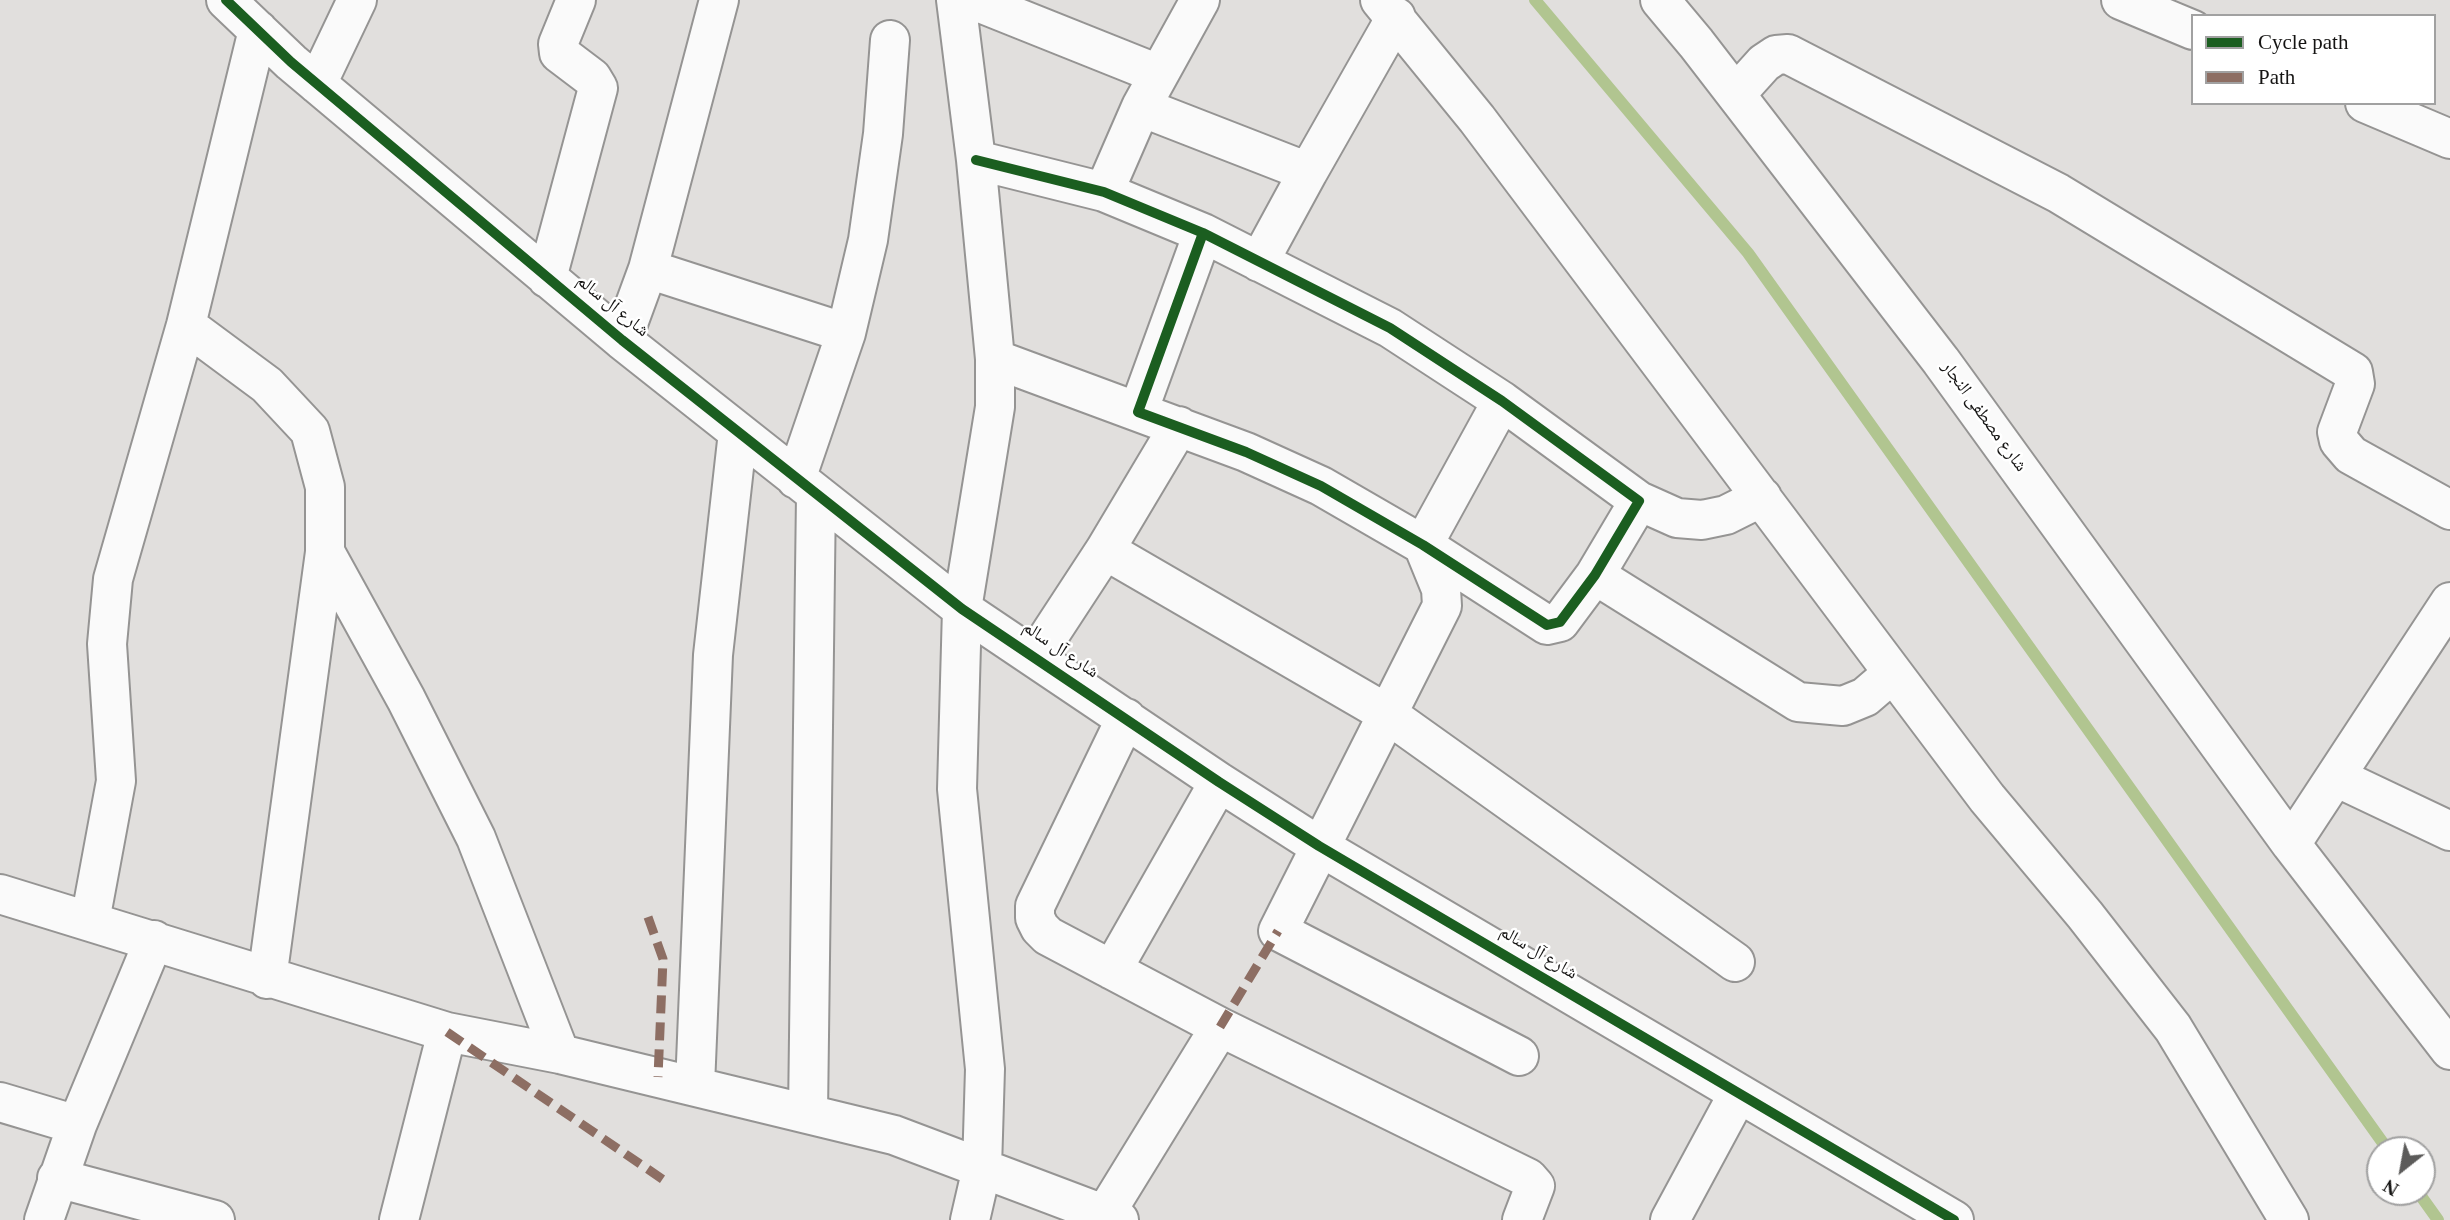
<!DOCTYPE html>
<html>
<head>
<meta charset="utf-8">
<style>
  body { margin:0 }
  #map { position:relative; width:2450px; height:1220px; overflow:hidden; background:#e1dfdd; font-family:Georgia,serif }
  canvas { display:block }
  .legend { position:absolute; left:2191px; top:14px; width:245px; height:91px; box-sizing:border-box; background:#fff; border:2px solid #a1a1a1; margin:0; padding:9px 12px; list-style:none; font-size:21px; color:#151413 }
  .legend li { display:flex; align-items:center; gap:14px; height:35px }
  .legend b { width:35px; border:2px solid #a1a1a1 }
  .north { position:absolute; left:2366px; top:1136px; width:70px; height:70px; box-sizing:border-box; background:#fff; border:2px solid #a1a1a1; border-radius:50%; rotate:211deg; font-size:19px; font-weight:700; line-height:28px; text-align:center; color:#151413 }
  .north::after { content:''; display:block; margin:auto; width:24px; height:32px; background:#5c5b5a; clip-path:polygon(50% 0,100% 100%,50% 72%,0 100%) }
</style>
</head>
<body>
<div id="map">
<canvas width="2450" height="1220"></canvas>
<ul class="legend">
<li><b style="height:9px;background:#1b5e20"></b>Cycle path</li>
<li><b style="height:9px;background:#8d6e63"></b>Path</li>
</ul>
<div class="north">N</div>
</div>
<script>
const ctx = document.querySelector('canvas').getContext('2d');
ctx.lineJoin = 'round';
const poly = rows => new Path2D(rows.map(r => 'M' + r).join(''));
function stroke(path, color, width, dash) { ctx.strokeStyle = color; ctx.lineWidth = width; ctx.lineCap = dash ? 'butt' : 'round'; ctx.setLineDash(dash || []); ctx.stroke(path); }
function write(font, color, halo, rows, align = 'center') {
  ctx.font = font + ' Georgia,"Noto Naskh Arabic",serif'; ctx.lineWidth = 5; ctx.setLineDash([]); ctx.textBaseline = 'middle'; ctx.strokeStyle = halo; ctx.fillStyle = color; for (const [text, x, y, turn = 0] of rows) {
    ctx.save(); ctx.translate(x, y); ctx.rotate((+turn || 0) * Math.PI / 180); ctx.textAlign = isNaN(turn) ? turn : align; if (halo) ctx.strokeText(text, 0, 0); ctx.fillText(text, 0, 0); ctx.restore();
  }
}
const stream = poly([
  [1535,0,1748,253,2388,1150],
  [2418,1192,2438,1220]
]);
const minor = poly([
  [226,0,291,62,622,340,962,609,1219,782,1319,846,1954,1220],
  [956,0,976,160,995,359,995,407,962,609,957,789,985,1069,982,1168,970,1220],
  [973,0,1158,74],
  [1200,0,1141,107,1308,172,1396,17],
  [1380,0,1477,119,1987,798,2085,915,2173,1028,2289,1220],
  [1660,0,1696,43,1941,361,2291,844,2450,1050],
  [2121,0,2193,30],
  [317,84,357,0],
  [1736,94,1764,63,1776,55,1788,54,2058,193,2353,372,2355,384,2337,432,2339,441,2351,455,2450,510],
  [2365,103,2450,139],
  [976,160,1104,192,1203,233,1390,328,1502,401,1639,501,1595,575,1560,622,1547,625,1423,545,1321,486,1246,452,1138,412,1203,233],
  [1104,192,1141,107],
  [1259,262,1308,172],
  [648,269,846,333],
  [547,278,598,88,592,78,559,53,558,44,576,0],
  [186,325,267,385,310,431,325,487,325,552,267,979],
  [622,340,648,269,719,0],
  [995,359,1138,412],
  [796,479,846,333,868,240,883,134,890,40],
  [1639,501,1677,518,1702,520,1726,515,1762,497],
  [1423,545,1441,589,1442,606,1278,931,1519,1056],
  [1423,545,1502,401],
  [1105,550,1386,713,1735,962],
  [325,552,406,699,476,838,560,1054],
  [1595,575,1798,702,1843,706,1865,697,1893,673],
  [1035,657,1105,550,1179,426],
  [1126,718,1035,906,1035,918,1040,928,1048,936,1220,1027,1528,1178,1535,1186,1522,1220],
  [2336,777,2450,831],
  [2291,844,2450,602],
  [0,894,447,1032,560,1054,894,1135,1119,1220],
  [90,921,116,781,107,644,113,579,186,325,258,30],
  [1112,970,1219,782],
  [695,1086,713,655,738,432],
  [0,1102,77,1125],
  [808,1113,816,495],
  [57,1178,215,1220],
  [1105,1214,1220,1027],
  [44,1220,77,1125,154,940],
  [399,1220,447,1032],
  [1670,1220,1738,1094]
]);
const quiet = poly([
  [648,917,663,959,658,1077],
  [1220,1027,1278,931],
  [447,1032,668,1183]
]);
const cycleway = poly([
  [226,0,291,62,622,340,962,609,1219,782,1319,846,1954,1220],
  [976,160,1104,192,1203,233,1390,328,1502,401,1639,501,1595,575,1560,622,1547,625,1423,545,1321,486,1246,452,1138,412,1203,233]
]);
const streetNames = [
  ["شارع آل سالم",611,308,39],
  ["شارع مصطفى النجار",1982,418,54],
  ["شارع آل سالم",1059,652,34],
  ["شارع آل سالم",1537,955,31]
];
stroke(stream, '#b1c590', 12);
stroke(minor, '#959493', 42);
stroke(minor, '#fafafa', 38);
stroke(quiet, '#8d6e63', 9, [18, 9]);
stroke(cycleway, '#1b5e20', 10);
write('18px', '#151413', '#fff', streetNames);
</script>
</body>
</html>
